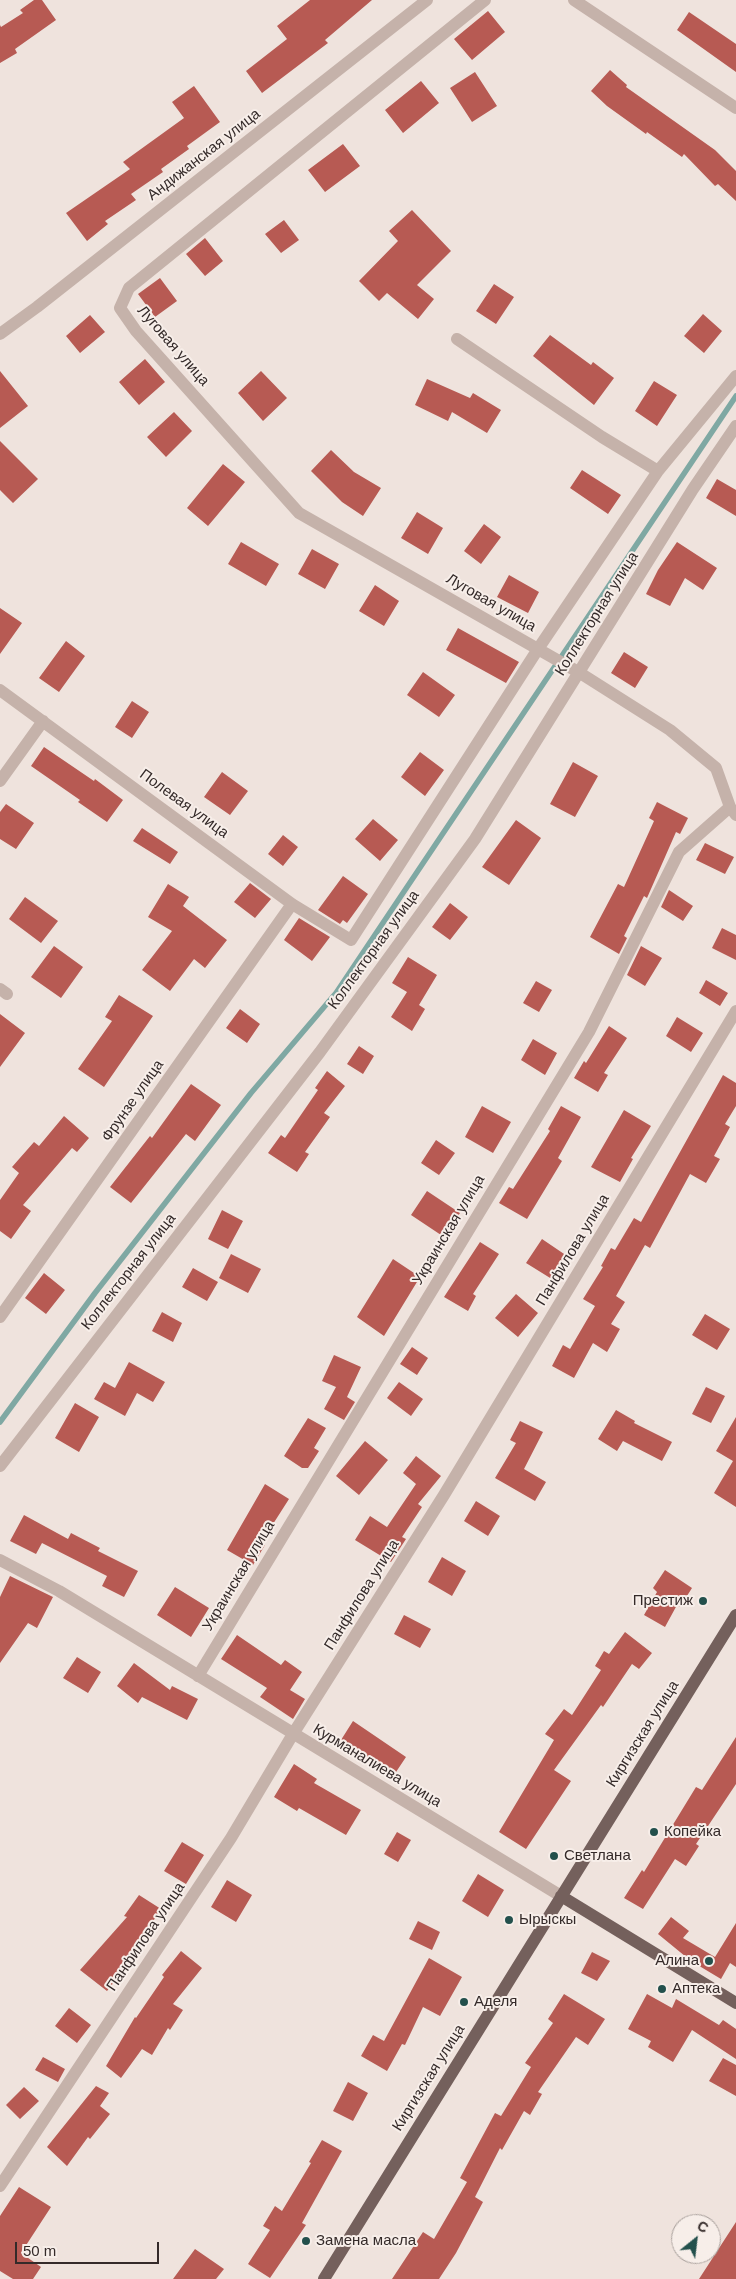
<!DOCTYPE html>
<html>
<head>
<meta charset="utf-8">
<style>
  body { margin:0 }
  #map { position:relative; width:736px; height:2279px; overflow:hidden; background:#efe3dd; font-family:Arial,sans-serif }
  canvas { display:block }
  .north { position:absolute; left:671px; top:2214px; width:50px; height:50px; box-sizing:border-box; background:#f7eee9; border:1px solid #a9a09c; border-radius:50%; rotate:29deg; font-size:14px; font-weight:700; line-height:20px; text-align:center; color:#342a29 }
  .north::after { content:''; display:block; margin:auto; width:18px; height:22px; background:#23504c; clip-path:polygon(50% 0,100% 100%,50% 72%,0 100%) }
  .scale { position:absolute; left:15px; top:2242px; width:144px; height:22px; box-sizing:border-box; border:2px solid #342a29; border-top:0; padding-left:6px; font-size:15px; line-height:18px; white-space:nowrap; color:#342a29; -webkit-text-stroke:4px #f7eee9; paint-order:stroke }
</style>
</head>
<body>
<div id="map">
<canvas width="736" height="2279"></canvas>
<div class="north">С</div>
<div class="scale">50 m</div>
</div>
<script>
const ctx = document.querySelector('canvas').getContext('2d');
ctx.lineJoin = 'round';
const poly = rows => new Path2D(rows.map(r => 'M' + r).join(''));
function stroke(path, color, width, dash) { ctx.strokeStyle = color; ctx.lineWidth = width; ctx.lineCap = dash ? 'butt' : 'round'; ctx.setLineDash(dash || []); ctx.stroke(path); }
function paint(path, color) { ctx.fillStyle = color; ctx.fill(path, 'evenodd'); }
function write(font, color, halo, rows, align = 'center') {
  ctx.font = font + ' Arial,sans-serif'; ctx.lineWidth = 4; ctx.setLineDash([]); ctx.textBaseline = 'middle'; ctx.strokeStyle = halo; ctx.fillStyle = color; for (const [text, x, y, turn = 0] of rows) {
    ctx.save(); ctx.translate(x, y); ctx.rotate((+turn || 0) * Math.PI / 180); ctx.textAlign = isNaN(turn) ? turn : align; if (halo) ctx.strokeText(text, 0, 0); ctx.fillText(text, 0, 0); ctx.restore();
  }
}
const stream = poly([
  [0,1422,95,1293,251,1093,336,993,736,396]
]);
const building = poly([
  [34,0,42,0,56,20,15,49,17,53,0,63,0,25,1,27,23,13,20,10],
  [310,0,372,0,325,40,328,43,262,93,246,71,287,39,277,26],
  [488,11,505,32,472,60,454,39],
  [689,12,736,44,736,72,677,30],
  [610,70,627,85,626,87,715,150,736,171,736,201,718,184,715,186,684,154,682,157,647,132,646,134,607,106,591,91],
  [475,72,497,106,472,122,450,88],
  [421,81,439,103,403,133,385,110],
  [194,86,220,122,187,146,189,149,161,169,163,172,131,194,136,200,105,221,108,224,87,241,66,213,130,169,123,162,184,118,172,102],
  [343,144,360,166,325,192,308,170],
  [412,210,451,251,417,285,434,299,418,319,387,293,379,301,359,281,398,241,389,231],
  [284,220,299,240,281,253,265,234],
  [205,238,223,261,205,276,186,254],
  [160,278,177,301,155,317,138,294],
  [494,284,514,297,496,324,476,311],
  [703,314,722,331,704,353,684,336],
  [90,315,105,332,80,353,66,336],
  [550,335,591,365,593,362,614,378,594,405,533,356],
  [145,359,165,382,139,405,119,382],
  [0,371,28,406,0,428],
  [261,371,287,398,263,421,238,393],
  [427,379,470,398,473,393,501,410,487,433,452,412,448,421,415,405],
  [654,381,677,395,657,426,635,411],
  [174,412,192,431,166,457,147,437],
  [0,441,38,479,13,503,0,490],
  [331,450,354,472,381,488,363,516,342,502,311,471],
  [223,464,245,482,208,526,187,508],
  [582,470,621,495,608,514,570,488],
  [717,479,736,490,736,516,706,498],
  [417,512,443,528,428,554,401,538],
  [484,524,501,537,481,564,464,551],
  [241,542,279,564,266,586,228,564],
  [677,542,717,568,703,590,685,578,670,606,646,594,658,570],
  [312,549,339,564,325,589,298,574],
  [509,575,539,592,528,613,497,597],
  [375,585,399,601,384,626,359,611],
  [0,608,22,623,0,654],
  [458,628,519,662,506,683,446,650],
  [66,641,85,656,59,692,39,678],
  [624,652,648,667,635,688,611,673],
  [423,672,455,695,439,717,407,695],
  [132,701,149,712,132,738,115,727],
  [44,747,94,781,95,779,123,800,107,822,78,802,80,800,31,766],
  [420,752,444,770,425,796,401,777],
  [573,762,598,776,575,817,550,804],
  [222,772,248,791,230,815,204,797],
  [657,802,688,818,680,834,676,832,647,898,644,896,624,936,627,938,619,954,590,937,618,884,624,887,654,821,649,818],
  [6,804,34,823,16,849,0,839,0,812],
  [373,819,398,840,380,861,355,839],
  [516,820,541,838,509,885,482,867],
  [142,828,178,852,170,864,133,841],
  [283,835,298,847,283,866,268,854],
  [705,843,734,857,725,874,696,860],
  [343,876,368,894,347,923,343,920,340,924,318,910],
  [250,883,271,899,255,918,234,902],
  [168,884,189,897,183,906,227,940,205,968,194,959,170,991,142,970,172,931,148,917],
  [669,890,693,906,683,921,661,907],
  [25,897,58,921,41,943,9,919],
  [450,903,468,917,450,940,432,927],
  [299,918,330,937,312,961,284,940],
  [722,928,736,935,736,960,712,948],
  [54,946,83,967,61,998,31,977],
  [641,946,662,958,645,986,627,975],
  [408,957,437,975,419,1005,425,1009,412,1031,391,1017,407,992,392,983],
  [706,980,728,993,720,1006,699,993],
  [536,981,552,990,539,1012,523,1003],
  [119,995,153,1016,104,1087,78,1069,112,1021,105,1017],
  [240,1009,260,1024,247,1043,226,1028],
  [0,1014,25,1033,0,1067],
  [677,1017,703,1033,691,1052,666,1036],
  [609,1026,627,1038,604,1073,608,1075,598,1092,574,1078,584,1061,586,1063],
  [533,1039,557,1053,545,1075,521,1060],
  [359,1046,374,1056,363,1074,347,1064],
  [327,1071,345,1086,324,1113,330,1117,305,1152,309,1154,297,1172,268,1153,281,1135,285,1138,318,1090,315,1088],
  [723,1075,736,1083,736,1106,725,1124,730,1127,714,1156,720,1159,706,1183,690,1174,650,1248,645,1245,616,1296,625,1302,611,1324,620,1329,607,1352,593,1343,574,1378,552,1366,563,1345,570,1349,595,1306,583,1299,603,1267,601,1266,611,1248,615,1250,634,1218,641,1222],
  [191,1084,221,1105,195,1141,186,1134,131,1203,110,1187,150,1136,152,1138],
  [482,1106,511,1122,493,1153,465,1137],
  [561,1106,581,1117,558,1158,562,1161,527,1219,499,1203,509,1187,513,1189,550,1131,548,1129],
  [624,1110,651,1126,631,1158,633,1159,620,1182,591,1167],
  [64,1116,89,1138,77,1152,72,1148,23,1205,31,1211,11,1239,0,1231,0,1200,19,1173,12,1167,34,1142,39,1146],
  [436,1140,455,1153,439,1175,421,1163],
  [427,1191,460,1213,444,1237,411,1215],
  [222,1210,243,1221,228,1249,208,1239],
  [542,1239,570,1258,555,1281,526,1263],
  [480,1242,499,1254,473,1294,476,1296,468,1311,444,1297],
  [231,1254,261,1269,248,1293,219,1278],
  [393,1259,420,1277,384,1336,357,1317],
  [193,1268,218,1282,207,1301,182,1287],
  [44,1273,65,1290,46,1314,25,1298],
  [516,1294,538,1313,518,1337,495,1318],
  [162,1312,182,1323,173,1342,152,1331],
  [705,1314,730,1329,717,1350,692,1335],
  [412,1347,428,1358,417,1375,400,1364],
  [334,1355,361,1367,347,1397,355,1402,344,1420,324,1409,336,1387,322,1381],
  [129,1362,165,1382,153,1402,137,1393,125,1416,94,1399,104,1382,115,1388],
  [399,1382,423,1399,411,1416,387,1398],
  [706,1387,725,1396,711,1423,692,1414],
  [75,1403,99,1417,79,1452,55,1438],
  [616,1410,635,1421,634,1423,672,1442,662,1461,623,1441,617,1451,598,1439],
  [736,1417,736,1507,714,1493,733,1461,716,1451],
  [308,1418,326,1428,314,1448,319,1451,308,1468,302,1468,284,1456],
  [520,1421,543,1432,524,1469,546,1482,535,1501,495,1478,516,1443,510,1440],
  [365,1441,388,1460,359,1495,336,1476],
  [416,1456,441,1476,418,1504,422,1507,402,1537,406,1539,391,1562,355,1540,370,1516,387,1527,416,1484,403,1473],
  [265,1484,289,1499,266,1535,267,1536,263,1544,265,1545,253,1565,227,1550],
  [476,1501,500,1516,488,1536,464,1521],
  [24,1515,68,1539,71,1533,100,1548,98,1551,138,1571,124,1597,102,1586,107,1576,42,1543,36,1554,10,1541],
  [442,1557,466,1571,452,1596,428,1582],
  [665,1570,692,1588,680,1607,677,1605,665,1627,644,1615,657,1592,653,1588],
  [10,1576,53,1597,37,1628,28,1623,0,1663,0,1597],
  [175,1587,209,1608,191,1637,157,1615],
  [404,1615,431,1629,420,1648,394,1634],
  [625,1632,652,1653,639,1669,632,1664,603,1707,601,1705,554,1770,571,1781,526,1849,499,1832,554,1740,545,1734,564,1709,572,1715,601,1670,595,1666,604,1651,609,1654],
  [237,1635,281,1665,285,1660,302,1672,290,1690,305,1699,293,1719,260,1697,267,1688,221,1659],
  [77,1657,101,1672,88,1693,63,1678],
  [134,1663,170,1690,172,1686,198,1699,187,1720,142,1697,138,1703,117,1686],
  [353,1721,406,1757,394,1775,341,1740],
  [736,1737,736,1784,696,1844,699,1846,686,1866,675,1859,643,1909,624,1898,642,1870,644,1872,696,1787,702,1790],
  [294,1764,317,1779,314,1783,361,1810,346,1835,299,1808,297,1811,274,1797],
  [397,1832,411,1840,398,1862,384,1854],
  [182,1842,204,1855,186,1884,164,1871],
  [478,1874,504,1890,488,1917,462,1901],
  [227,1880,252,1895,236,1922,211,1907],
  [139,1895,161,1909,139,1943,143,1946,121,1971,122,1972,107,1991,80,1970,127,1917,124,1916],
  [671,1917,689,1931,683,1938,715,1957,736,1923,736,1967,730,1963,721,1979,691,1961,658,1934],
  [418,1921,440,1932,432,1950,409,1939],
  [181,1951,202,1968,173,2004,183,2010,170,2030,168,2028,152,2055,142,2049,121,2078,106,2066,135,2017,136,2018,164,1977,162,1975],
  [592,1952,610,1961,597,1981,581,1973],
  [429,1958,462,1977,440,2016,423,2007,405,2045,402,2044,387,2071,361,2056,373,2035,384,2041],
  [564,1994,605,2019,588,2045,576,2037,538,2092,542,2094,530,2115,524,2111,502,2150,500,2148,475,2197,483,2202,456,2253,439,2279,392,2279,423,2232,434,2239,467,2182,460,2178,495,2113,501,2116,531,2067,525,2063,553,2023,548,2019],
  [647,1994,672,2008,676,1999,719,2025,723,2020,736,2029,736,2059,692,2030,673,2062,648,2047,651,2041,628,2029],
  [69,2008,91,2025,77,2043,55,2026],
  [43,2057,65,2069,58,2082,35,2070],
  [723,2058,736,2065,736,2096,709,2081],
  [348,2082,368,2093,353,2121,333,2111],
  [96,2086,109,2093,100,2106,110,2114,90,2139,88,2137,67,2166,47,2147],
  [24,2087,39,2101,20,2119,6,2105],
  [322,2140,342,2151,302,2223,306,2225,270,2278,248,2264,270,2230,263,2226,275,2206,282,2211,311,2163,309,2162],
  [19,2187,51,2207,21,2253,41,2267,33,2279,13,2279,0,2271,0,2216],
  [736,2222,736,2279,699,2279],
  [195,2249,224,2269,216,2279,173,2279]
]);
const minor = poly([
  [485,0,129,288,120,308,136,331,299,513,580,673,670,730,716,768,730,807,736,815],
  [574,0,736,108],
  [0,334,37,307,427,0],
  [457,339,602,437,658,471],
  [0,690,292,904,351,940,538,649,658,471,736,376],
  [0,781,43,721],
  [0,989,7,994],
  [0,1317,292,904],
  [0,1466,320,1052,475,839,693,489,736,426],
  [0,1560,59,1591,561,1896],
  [198,1676,589,1032,679,852,730,807],
  [0,2186,231,1838,293,1734,444,1495,736,1011]
]);
const major = poly([
  [561,1896,736,2003],
  [324,2279,736,1615]
]);
const markers = [
  [703,1601,5,"#23504c"],
  [654,1832,5,"#23504c"],
  [554,1856,5,"#23504c"],
  [509,1920,5,"#23504c"],
  [709,1961,5,"#23504c"],
  [662,1989,5,"#23504c"],
  [464,2002,5,"#23504c"],
  [306,2241,5,"#23504c"]
];
const streetNames = [
  ["Андижанская улица",204,155,-38],
  ["Луговая улица",173,346,49],
  ["Луговая улица",491,603,30],
  ["Коллекторная улица",597,614,-58],
  ["Полевая улица",184,804,36],
  ["Коллекторная улица",374,950,-54],
  ["Фрунзе улица",133,1101,-55],
  ["Украинская улица",449,1230,-59],
  ["Панфилова улица",573,1250,-59],
  ["Коллекторная улица",129,1272,-52],
  ["Украинская улица",239,1576,-59],
  ["Панфилова улица",362,1595,-58],
  ["Киргизская улица",643,1734,-58],
  ["Курманалиева улица",377,1766,31],
  ["Панфилова улица",146,1937,-56],
  ["Киргизская улица",429,2078,-58]
];
const poiNames = [
  ["Престиж",693,1601,"right"],
  ["Копейка",664,1832],
  ["Светлана",564,1856],
  ["Ырыскы",519,1920],
  ["Алина",699,1961,"right"],
  ["Аптека",672,1989],
  ["Аделя",474,2002],
  ["Замена масла",316,2241]
];
stroke(stream, '#7fa8a3', 5.5);
paint(building, '#b75a53');
stroke(minor, '#c5b2aa', 12);
stroke(major, '#74605c', 12);
for (const [x, y, r, color] of markers) { const dot = new Path2D(); dot.arc(x, y, r, 0, 2 * Math.PI); ctx.fillStyle = color; ctx.fill(dot); stroke(dot, '#f7eee9', 2); }
write('15px', '#342a29', '#f7eee9', streetNames);
write('15px', '#342a29', '#f7eee9', poiNames, 'left');
</script>
</body>
</html>
